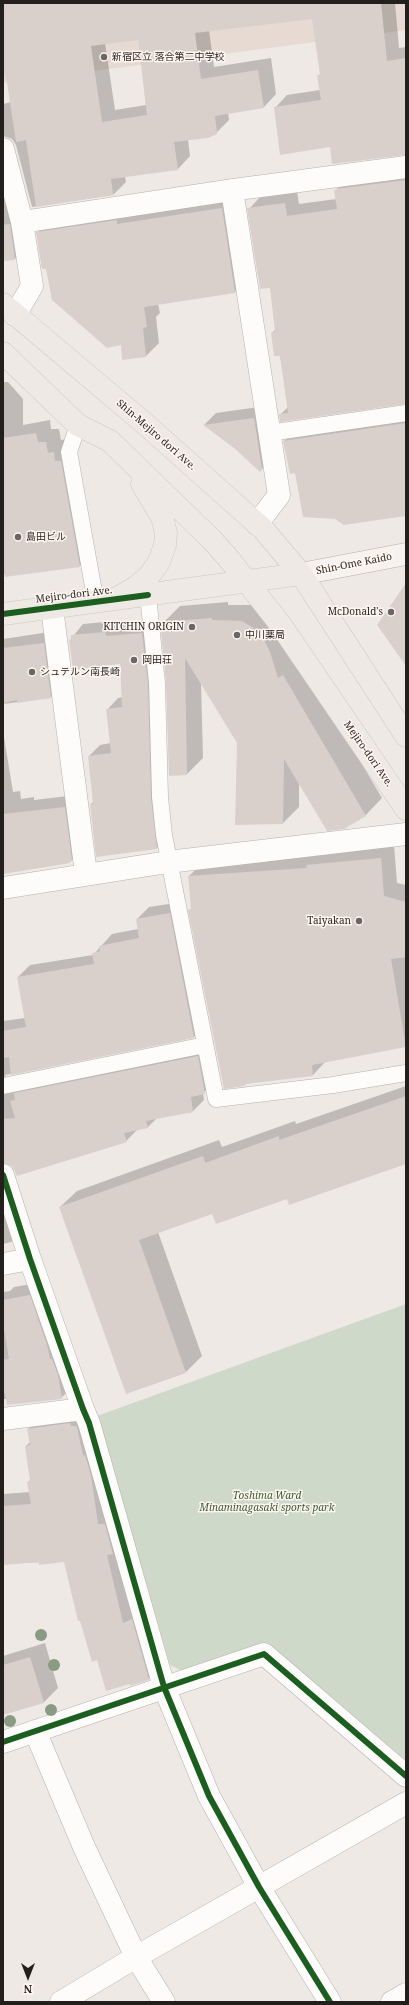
<!DOCTYPE html>
<html>
<head>
<meta charset="utf-8">
<style>
  body { margin:0 }
  #map { position:relative; width:409px; height:2005px; overflow:hidden; background:#efe9e5; font-family:"Noto Serif",serif }
  canvas { display:block }
  .frame { position:absolute; inset:0; border:4px solid #231f1d; pointer-events:none }
  .north { position:absolute; left:8px; top:1957px; width:40px; height:40px; -webkit-text-stroke:3px #fff6f0; paint-order:stroke; rotate:180deg; font-size:11px; font-weight:700; line-height:16px; text-align:center; color:#231f1d }
  .north::after { content:''; display:block; margin:auto; width:14px; height:18px; background:#231f1d; clip-path:polygon(50% 0,100% 100%,50% 72%,0 100%) }
</style>
</head>
<body>
<div id="map">
<canvas width="409" height="2005"></canvas>
<div class="frame"></div>
<div class="north">N</div>
</div>
<script>
const ctx = document.querySelector('canvas').getContext('2d');
ctx.lineJoin = 'round';
function paint(path, color) { ctx.fillStyle = color; ctx.fill(path, 'evenodd'); }
const poly = rows => new Path2D(rows.map(r => 'M' + r).join(''));
function stroke(path, color, width, dash) { ctx.strokeStyle = color; ctx.lineWidth = width; ctx.lineCap = dash ? 'butt' : 'round'; ctx.setLineDash(dash || []); ctx.stroke(path); }
function write(font, color, halo, rows, align = 'center') {
  ctx.font = font + ' "Noto Serif","Noto Sans JP",serif'; ctx.lineWidth = 3; ctx.setLineDash([]); ctx.textBaseline = 'middle'; ctx.strokeStyle = halo; ctx.fillStyle = color; for (const [text, x, y, turn = 0] of rows) {
    ctx.save(); ctx.translate(x, y); ctx.rotate((+turn || 0) * Math.PI / 180); ctx.textAlign = isNaN(turn) ? turn : align; if (halo) ctx.strokeText(text, 0, 0); ctx.fillText(text, 0, 0); ctx.restore();
  }
}
const built = poly([
  [3,3,406,3,406,30,3,83]
]);
const green = poly([
  [406,1304,406,1770,269,1647,182,1671,170,1665,97,1416]
]);
const shadow = poly([
  [3,3,395,3,399,48,406,47,406,154,330,146,275,108,287,95,320,90,318,76,321,73,313,18,209,30,214,67,271,58,276,94,264,107,228,112,229,120,216,133,188,140,190,156,178,169,125,176,126,182,113,195,32,207,16,145,12,139,3,136,28,246,15,259,3,257,3,104,11,102,5,62,3,63],
  [139,39,146,105,115,110,105,43],
  [406,169,406,403,280,415,288,407,280,355,272,333,276,329,270,287,249,209,261,196,297,191,299,204,336,199,335,191,350,176],
  [235,196,248,279,235,292,158,304,160,313,156,317,159,343,146,356,121,344,107,347,52,299,47,268,37,233,51,220],
  [3,382,8,382,23,399,23,425,50,420,51,429,59,429,61,440,67,439,93,553,80,566,3,574],
  [266,406,274,457,262,469,204,425,216,413],
  [406,412,406,515,295,472,284,441,297,428],
  [228,602,228,605,259,605,300,659,382,798,366,815,343,828,299,783,299,807,283,823,238,743,201,683,203,758,187,774,168,683,162,631,167,627,164,622,180,606],
  [116,621,117,625,154,621,168,836,157,848,91,804,94,801,89,756,100,745,111,743,107,710,118,698,123,697,121,662,70,640,83,624],
  [56,631,63,685,50,698,3,704,3,639],
  [3,731,13,792,20,791,21,799,34,797,34,800,77,795,82,850,70,862,3,873],
  [394,845,397,883,406,885,406,1046,326,1061,313,1075,247,1082,245,1085,190,910,192,908,189,876,203,863],
  [182,902,206,1025,194,1037,5,1075,8,1081,210,1045,217,1081,203,1093,204,1100,192,1112,157,1118,147,1128,138,1129,126,1141,12,1165,3,1162,3,1021,25,1018,18,977,30,965,93,955,112,934,138,929,137,919,149,907],
  [406,1086,406,1163,288,1198,213,1213,158,1232,202,1356,186,1372,60,1207,77,1191,219,1140,222,1147,295,1121,296,1124],
  [3,1167,23,1230,11,1242,3,1244],
  [43,1282,75,1384,61,1398,3,1399,3,1292,10,1291,14,1287],
  [84,1410,162,1665,148,1679,98,1659,65,1561,3,1564,3,1494,30,1492,28,1482,31,1479,26,1446,30,1442,28,1429,42,1415],
  [45,1643,58,1688,44,1702,3,1714,3,1656]
]);
const building = poly([
  [3,3,381,3,387,61,406,58,406,155,332,164,330,147,280,155,274,107,321,100,317,75,320,75,312,19,195,33,201,79,258,70,264,108,215,116,217,134,208,138,174,142,178,170,111,179,113,195,36,207,26,140,16,142,7,82,3,71],
  [138,40,147,115,102,122,91,46],
  [406,180,406,404,280,422,279,414,288,413,280,356,274,356,271,333,275,332,270,288,260,289,247,208,285,203,287,216,337,209,334,191,336,189],
  [222,208,235,293,144,307,147,327,143,328,146,357,122,360,121,345,107,348,52,300,46,269,42,269,36,232,117,220,117,224],
  [10,224,15,260,3,261,3,225],
  [254,418,262,470,260,472,233,447,203,425],
  [406,423,406,516,344,525,335,519,303,517,295,473,290,474,283,441],
  [36,433,38,442,46,442,48,453,54,452,55,461,61,461,80,567,5,577,3,561,3,438],
  [406,583,406,666,377,625],
  [212,618,212,620,242,621,260,632,270,652,278,678,283,675,366,816,344,829,327,831,284,759,283,824,235,825,237,743,185,658,187,775,169,776,166,683,161,631,168,630,163,622],
  [105,632,106,636,142,633,148,684,151,798,157,849,96,857,90,804,93,804,88,756,111,753,106,709,122,707,120,664,73,670,69,640,71,639,71,635],
  [44,643,51,698,17,703,17,700,3,703,3,648],
  [65,807,72,861,70,861,70,863,3,874,3,814],
  [381,858,384,896,406,902,406,957,391,959,406,1047,312,1065,313,1076,245,1084,245,1086,224,1089,188,910,191,909,188,876,307,868,306,865],
  [170,913,194,1038,11,1075,9,1057,3,1058,3,1031,26,1027,17,977,94,964,92,953,100,951,99,946,139,938,136,919],
  [198,1056,205,1094,191,1097,193,1112,146,1121,148,1128,124,1133,127,1142,17,1176,12,1166,3,1163,3,1119,15,1118,10,1101,15,1100,14,1093],
  [406,1096,406,1164,289,1205,287,1199,216,1224,212,1214,139,1240,186,1373,126,1394,59,1207,203,1156,205,1163,279,1136,279,1140],
  [30,1295,47,1345,50,1359,52,1359,58,1375,62,1399,7,1405,5,1393,3,1393,3,1360,9,1359,3,1322,3,1300],
  [70,1423,71,1426,76,1426,77,1427,83,1456,85,1455,91,1476,98,1524,105,1524,112,1551,113,1554,107,1555,123,1623,132,1619,149,1680,130,1686,130,1684,106,1691,97,1660,92,1662,80,1621,78,1621,64,1562,39,1565,39,1562,3,1565,3,1506,31,1504,27,1482,30,1481,25,1446,30,1445,27,1429],
  [30,1657,44,1703,3,1715,3,1665]
]);
const lane = poly([
  [78,425,69,452,96,603],
  [269,433,406,413],
  [148,595,157,683,160,797,164,835,216,1099,333,1085,406,1073],
  [3,1086,205,1045]
]);
const street = poly([
  [3,149,22,222,32,286,15,315],
  [232,190,279,495,257,524],
  [22,222,232,190,406,167],
  [52,608,86,874],
  [3,888,168,862,406,834],
  [3,1175,30,1259,83,1409,89,1423,164,1687,209,1796,259,1887,330,2002],
  [3,1264,30,1259],
  [3,1419,83,1409],
  [35,1731,84,1847,136,1957,164,2002],
  [3,1742,264,1654,406,1776],
  [61,2002,136,1957,406,1803],
  [392,2002,406,1994]
]);
const secondary = poly([
  [301,574,406,554]
]);
const primary = poly([
  [3,304,144,423,263,529,301,574,406,736],
  [3,353,78,425,110,441,212,540,229,559,280,624,406,809],
  [119,597,136,587,148,577,159,562,165,545,166,533,162,517,142,484],
  [3,614,301,574]
]);
const cycleway = poly([
  [3,614,148,595],
  [3,1175,30,1259,83,1409,89,1423,164,1687,209,1796,259,1887,330,2002],
  [3,1742,264,1654,406,1776]
]);
const trees = [
  [41,1635],
  [54,1665],
  [51,1710],
  [10,1721]
];
const markers = [
  [104,57,4,"#6a6663"],
  [18,537,4,"#6a6663"],
  [391,612,4,"#6a6663"],
  [192,627,4,"#6a6663"],
  [237,635,4,"#6a6663"],
  [134,660,4,"#6a6663"],
  [32,672,4,"#6a6663"],
  [359,921,4,"#6a6663"]
];
const poiNames = [
  ["新宿区立 落合第二中学校",112,57],
  ["島田ビル",26,537],
  ["McDonald's",383,612,"right"],
  ["KITCHIN ORIGIN",184,627,"right"],
  ["中川薬局",245,635],
  ["岡田荘",142,660],
  ["シュテルン南長崎",40,672],
  ["Taiyakan",351,921,"right"]
];
const streetNames = [
  ["Shin-Mejiro dori Ave.",156,435,41],
  ["Shin-Ome Kaido",354,564,-11],
  ["Mejiro-dori Ave.",74,595,-7],
  ["Mejiro-dori Ave.",368,754,55]
];
const parkNames = [
  ["Toshima Ward",267,1496],
  ["Minaminagasaki sports park",267,1508]
];
paint(built, '#e6dad2');
paint(green, '#cfd9c9');
paint(shadow, '#0003');
paint(building, '#dad0cb');
stroke(lane, '#b5b0ad', 17);
stroke(street, '#b5b0ad', 23);
stroke(secondary, '#b5b0ad', 23);
stroke(primary, '#c9c6c4', 23);
stroke(lane, '#fdfcfb', 16);
stroke(street, '#fdfcfb', 22);
stroke(secondary, '#f6f2f0', 22);
stroke(primary, '#efe9e5', 22);
stroke(cycleway, '#1b5e20', 6);
ctx.fillStyle = '#899b83';
for (const [x, y] of trees) { ctx.beginPath(); ctx.arc(x, y, 6, 0, 2 * Math.PI); ctx.fill(); }
for (const [x, y, r, color] of markers) { const dot = new Path2D(); dot.arc(x, y, r, 0, 2 * Math.PI); ctx.fillStyle = color; ctx.fill(dot); stroke(dot, '#fff6f0', 1.5); }
write('10px', '#231f1d', '#fff6f0', poiNames, 'left');
write('10px', '#231f1d', '#fff6f0', streetNames);
write('italic 10px', '#365c32', '#fff6f0', parkNames);
</script>
</body>
</html>
